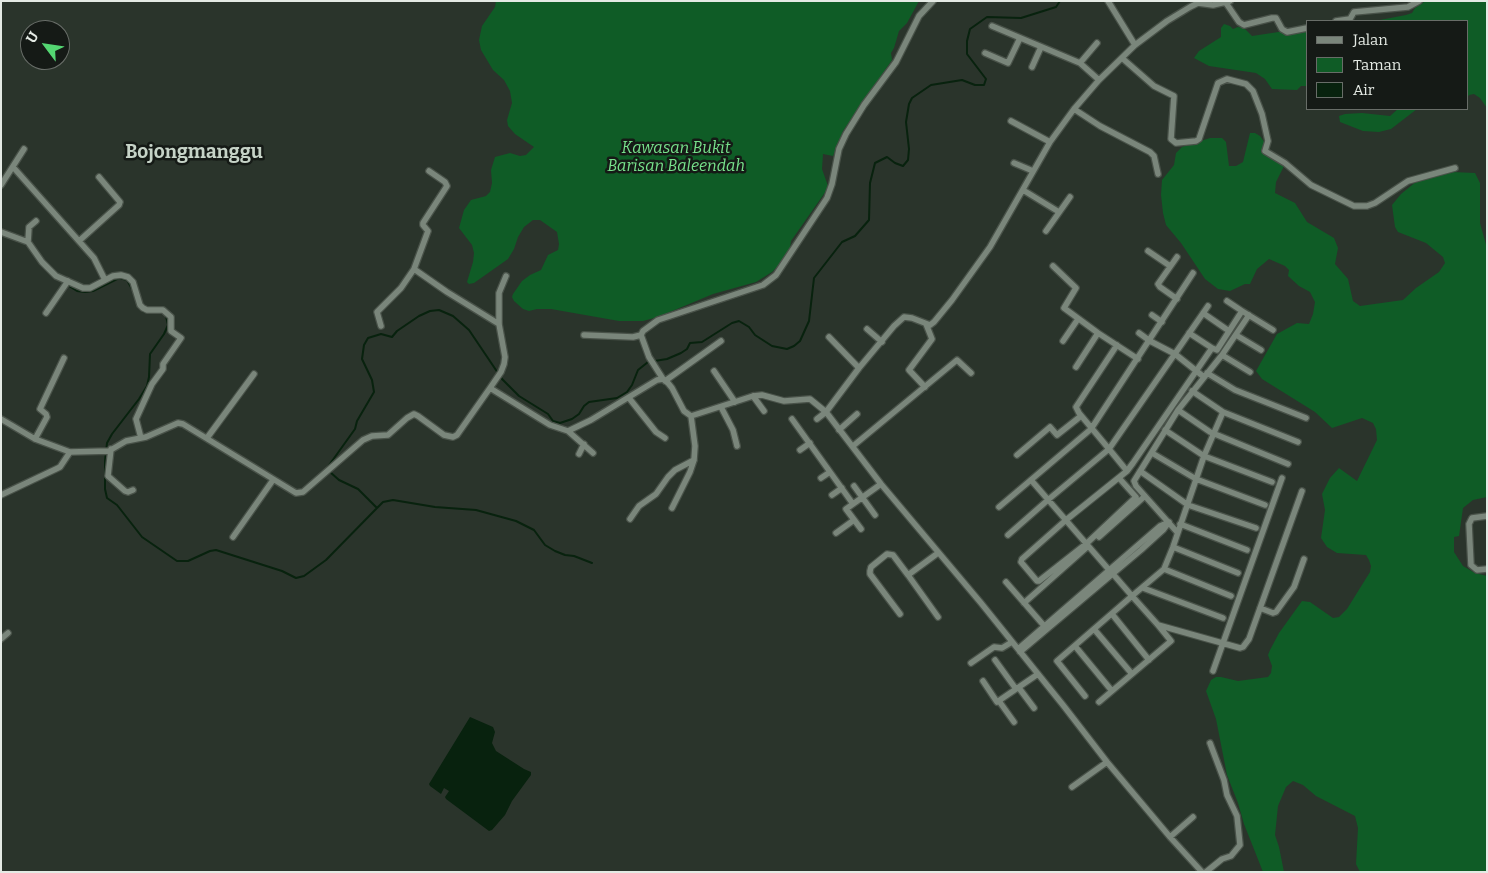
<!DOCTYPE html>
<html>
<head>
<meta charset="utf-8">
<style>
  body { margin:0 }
  #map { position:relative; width:1488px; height:873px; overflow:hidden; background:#2a342b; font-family:Bitter,serif }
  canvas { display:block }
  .frame { position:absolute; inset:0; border:2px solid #e4eae4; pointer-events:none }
  .legend { position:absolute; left:1306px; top:20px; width:162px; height:90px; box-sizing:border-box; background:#151a16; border:1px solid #686d68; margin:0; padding:6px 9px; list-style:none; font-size:15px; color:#e4eae4 }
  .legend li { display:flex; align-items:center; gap:10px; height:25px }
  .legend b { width:25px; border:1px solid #686d68 }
  .north { position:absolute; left:20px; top:20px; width:50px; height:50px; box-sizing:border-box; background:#151a16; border:1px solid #686d68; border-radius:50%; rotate:301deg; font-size:14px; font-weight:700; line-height:20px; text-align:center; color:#e4eae4 }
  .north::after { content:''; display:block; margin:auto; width:18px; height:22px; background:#54d672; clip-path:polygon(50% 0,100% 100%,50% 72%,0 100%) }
</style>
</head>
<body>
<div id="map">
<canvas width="1488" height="873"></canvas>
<div class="frame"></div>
<ul class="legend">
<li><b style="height:6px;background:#7a867b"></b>Jalan</li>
<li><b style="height:14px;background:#0f5c26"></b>Taman</li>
<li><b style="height:14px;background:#08220e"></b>Air</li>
</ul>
<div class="north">U</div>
</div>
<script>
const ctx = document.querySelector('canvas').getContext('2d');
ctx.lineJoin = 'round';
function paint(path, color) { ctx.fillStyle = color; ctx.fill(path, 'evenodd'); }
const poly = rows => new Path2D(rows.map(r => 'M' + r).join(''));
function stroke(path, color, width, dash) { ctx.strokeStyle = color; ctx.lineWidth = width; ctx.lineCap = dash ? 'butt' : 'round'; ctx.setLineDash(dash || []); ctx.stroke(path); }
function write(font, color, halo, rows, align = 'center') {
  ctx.font = font + ' Bitter,serif'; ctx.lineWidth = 5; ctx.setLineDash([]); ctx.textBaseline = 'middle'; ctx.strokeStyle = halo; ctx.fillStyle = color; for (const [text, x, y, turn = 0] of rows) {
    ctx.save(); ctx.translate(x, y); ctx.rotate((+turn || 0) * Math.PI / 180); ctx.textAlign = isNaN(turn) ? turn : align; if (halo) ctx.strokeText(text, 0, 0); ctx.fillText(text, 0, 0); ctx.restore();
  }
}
const green = poly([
  [496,1,919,1,907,23,899,31,894,48,891,53,892,60,843,131,833,156,823,154,822,169,828,186,826,191,791,241,790,248,780,264,772,272,756,282,713,294,658,317,643,321,619,321,551,309,537,309,529,311,523,309,514,301,512,297,513,294,522,281,530,275,541,270,548,255,558,250,559,244,557,232,540,220,533,220,524,227,518,237,514,249,508,259,474,283,469,284,467,282,473,262,474,253,472,245,459,228,464,210,471,200,486,196,490,192,492,183,491,170,495,157,510,153,520,156,526,155,534,147,515,134,508,126,507,120,512,103,510,91,504,80,493,70,481,50,479,40,482,26,495,7],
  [1487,1,1487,108,1480,98,1474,94,1469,95,1467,98,1467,21,1362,21,1380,20,1406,15,1412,13,1415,8,1424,2],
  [1224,24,1230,26,1233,29,1238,27,1244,28,1252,36,1285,31,1307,30,1307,86,1301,86,1297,90,1272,89,1265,79,1256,73,1209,66,1194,58,1199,51,1221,37,1221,28],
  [1398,109,1417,109,1391,129,1379,132,1363,131,1340,122,1339,116,1345,114,1362,113,1390,116],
  [1250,133,1255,133,1260,136,1271,151,1287,160,1276,182,1275,193,1295,203,1307,222,1334,238,1338,248,1335,264,1348,279,1353,301,1360,306,1403,300,1416,288,1439,272,1445,263,1443,257,1426,243,1398,232,1395,227,1392,205,1401,194,1417,181,1452,172,1475,173,1480,183,1480,223,1487,248,1487,497,1473,500,1463,508,1459,536,1454,537,1454,552,1463,566,1475,573,1487,576,1487,872,1360,872,1356,864,1358,828,1355,816,1316,796,1303,785,1293,781,1286,787,1278,806,1275,835,1279,847,1284,872,1263,872,1244,824,1238,803,1227,775,1216,719,1206,691,1211,680,1216,677,1221,677,1238,681,1268,677,1271,673,1272,666,1268,655,1270,650,1279,633,1302,601,1310,602,1333,618,1339,617,1347,609,1370,572,1371,566,1369,560,1366,555,1337,553,1327,547,1321,538,1325,510,1322,494,1330,478,1339,468,1357,481,1377,440,1376,429,1373,423,1362,418,1332,428,1315,412,1262,379,1256,371,1277,334,1297,323,1309,324,1313,314,1315,302,1310,292,1299,286,1288,276,1289,270,1285,266,1269,259,1257,269,1250,284,1245,284,1230,291,1218,289,1205,279,1181,243,1166,225,1163,213,1161,195,1162,180,1174,165,1176,153,1182,147,1210,138,1222,138,1226,142,1229,166,1236,166,1243,162]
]);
const water = poly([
  [470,717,493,727,495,732,492,743,496,751,524,769,531,772,531,775,512,801,505,815,492,830,489,831,446,799,445,797,449,791,444,788,441,794,430,786,429,784]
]);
const stream = poly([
  [61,281,77,291,85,292,93,291,119,278,127,280,132,289],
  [139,307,144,312,157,313],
  [166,316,168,325,164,334,150,354,149,377,147,386,139,399,112,434,107,443,105,461,105,489,107,498,117,505,142,537,177,561,188,561,210,551,216,550,282,571,296,578,304,576,326,560,377,508,358,489,339,480,330,472],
  [327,468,355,429,357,421,374,392,372,380,362,359,364,345,368,338,381,334,392,337,397,331,419,316,430,311,439,310,453,316,469,330,502,379,519,396,548,414,553,421,560,423,572,419,579,414,584,406,589,402,617,398,627,392,632,385,638,370,648,362,667,359,681,353,687,349,690,343,702,342,732,323,739,321,749,327,755,335,772,346,787,349,794,346,800,341,809,321,814,278,842,242,855,236,869,220,870,183,875,163,887,157,895,163,903,166,908,160,909,149,906,122,909,104,912,98,931,85,962,80,975,85,984,85,986,79,967,54,967,41,970,29,987,17,1021,18,1056,7,1060,1],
  [377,508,383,502,393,500,435,507,476,510,516,521,534,530,545,545,555,551,565,555,574,556,592,563]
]);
const street = poly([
  [1226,3,1239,22,1244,25,1272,18,1276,18,1282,29,1287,32,1307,28],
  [1336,21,1350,19,1354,12,1408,7,1419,1],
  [992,26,1080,63,1099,80],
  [1135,45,1167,21,1190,7,1198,3,1213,5,1230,1],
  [985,53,1008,63,1020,38],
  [1122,58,1154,86,1174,96,1171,139,1176,143,1196,141,1199,139,1218,83,1227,79,1246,84,1253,91,1262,114,1268,141,1265,151,1285,163,1311,185,1354,206,1367,206,1375,203,1408,181,1455,168],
  [1080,63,1097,43],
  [1032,67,1041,47],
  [1074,109,1100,126,1150,152,1154,156,1158,174],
  [1011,121,1050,142],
  [1014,163,1033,171],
  [13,167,94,258,105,280],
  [1,185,24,149],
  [1023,190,1059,212],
  [1046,231,1070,197],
  [1,232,28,242,42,262,56,276,83,288,90,288,113,276,121,275,128,277,133,282,140,305,143,308,147,310,163,310,171,317,171,331,181,338,163,364,163,369,152,384,136,419,141,438],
  [79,241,119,205,120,202,99,177],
  [28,242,29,227,36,221],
  [1148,251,1170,266],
  [1177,257,1158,284,1160,287,1177,299],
  [1053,266,1076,288,1064,308,1098,333,1138,359],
  [414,269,447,292,499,324],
  [1227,301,1242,311],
  [46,313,68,281],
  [1203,313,1229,331],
  [1152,315,1162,322],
  [381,326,377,312,401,288,414,269,428,231,423,225,423,223,447,186,445,182,429,171],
  [867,329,882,342],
  [1139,333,1150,341,1175,354,1204,377],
  [1189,333,1212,348],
  [584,335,633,337,641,335],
  [1236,335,1261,350],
  [829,337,859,368],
  [1063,341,1078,319],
  [1222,355,1250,372],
  [1076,367,1098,333],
  [714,371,735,402],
  [1207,373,1235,390,1306,418],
  [663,379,649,357,641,335,643,331,658,320,763,285,776,275,827,198,832,184,839,149,846,134,864,105,896,62,919,16,933,1],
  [665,381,721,341],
  [925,387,909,370,932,339,926,324],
  [490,388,501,372,504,364,505,357,499,324,499,293,506,276],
  [1192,391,1223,412,1298,442],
  [753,396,764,411],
  [629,398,656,432,665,438],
  [721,407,733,430,737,446],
  [1178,410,1210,432,1288,464],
  [1,419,35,439,70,452,109,451,126,441,146,437,178,423,183,424,296,493,303,492,363,440,372,436,388,435,407,418,414,414,418,416,444,435,453,437,457,435,490,388,550,425,568,431,591,420,657,380,663,379,668,383,672,388,684,411,691,416,753,396,762,395,784,401,810,399,826,412,881,484,981,603,1063,705,1107,762,1170,837,1202,872],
  [792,419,853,504],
  [817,419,826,412,859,368,894,326,904,317,912,318,930,325,934,322,952,300,990,247,1050,142,1074,109,1099,80,1135,45,1108,1],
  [839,430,857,414],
  [1165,430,1204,456,1272,482],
  [568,431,593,453],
  [207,438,254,374],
  [35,439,47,417,46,414,40,409,64,358],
  [853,446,957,360,971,373],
  [111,449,108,476,125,491,128,492,133,490],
  [800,450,810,443],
  [1152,453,1196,479,1265,505],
  [579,454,584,444],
  [1017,455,1050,427,1057,435,1081,416],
  [1127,471,1109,449,1208,306],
  [1140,471,1188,505,1256,528],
  [821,478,830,472],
  [1119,478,1136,497,1086,544,1039,581,1037,581,1021,562,1022,559,1066,520,1127,471,1133,463,1212,348,1217,350,1242,311,1273,330],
  [1031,480,1110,571],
  [854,486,875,515],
  [1,495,56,469,60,467,70,452],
  [832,495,842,488],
  [999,507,1091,429,1193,273],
  [672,508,690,472,694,460,695,446,691,416],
  [1487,516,1472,518,1469,524,1471,565,1477,570,1487,569],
  [630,519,639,506,656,494,668,477,675,470,694,460],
  [1180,524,1247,550],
  [861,529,846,509,881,484],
  [1177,532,1136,486,1134,481,1178,410,1222,355,1249,315],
  [836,533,854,520],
  [1008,535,1049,499,1109,449,1079,413,1076,407,1117,345],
  [233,537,273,480],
  [1099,537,1145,496],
  [1173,547,1238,573],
  [938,553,908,575,938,617],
  [1164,569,1231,596],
  [1113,574,1132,596,1164,569,1173,547,1204,456,1223,412],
  [1006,582,1046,628],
  [1143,588,1223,618],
  [1024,603,1086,548],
  [1260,608,1273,613,1276,612,1294,587,1304,559],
  [900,614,870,574,870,571,871,567,887,554,893,555,908,575],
  [1112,614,1149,660],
  [1094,629,1132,674],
  [1,639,8,633],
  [1075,646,1112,691],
  [1018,649,1160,526,1167,523],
  [1020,652,1141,550,1163,530,1169,522],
  [995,660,1016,689],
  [971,663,994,647,1002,648,1012,642],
  [1213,671,1282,478],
  [983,681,997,702,1038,674],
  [1019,688,1034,708],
  [1085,696,1057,661,1132,596,1158,625,1240,648,1243,647,1249,639,1302,491],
  [999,701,1014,722],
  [1099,702,1171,641,1158,625],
  [1072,787,1107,762],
  [1170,837,1193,817],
  [1206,872,1222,859,1231,856,1240,845,1237,816,1227,795,1224,780,1210,743]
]);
const parkNames = [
  ["Kawasan Bukit",676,149],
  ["Barisan Baleendah",676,167]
];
const quarterNames = [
  ["Bojongmanggu",194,153]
];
paint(green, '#0f5c26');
paint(water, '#08220e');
stroke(stream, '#08220e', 2);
stroke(street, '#495249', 8);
stroke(street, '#7a867b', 5.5);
write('italic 16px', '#77e18b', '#151a16', parkNames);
write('bold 19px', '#c6d3c7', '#151a16', quarterNames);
</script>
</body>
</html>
